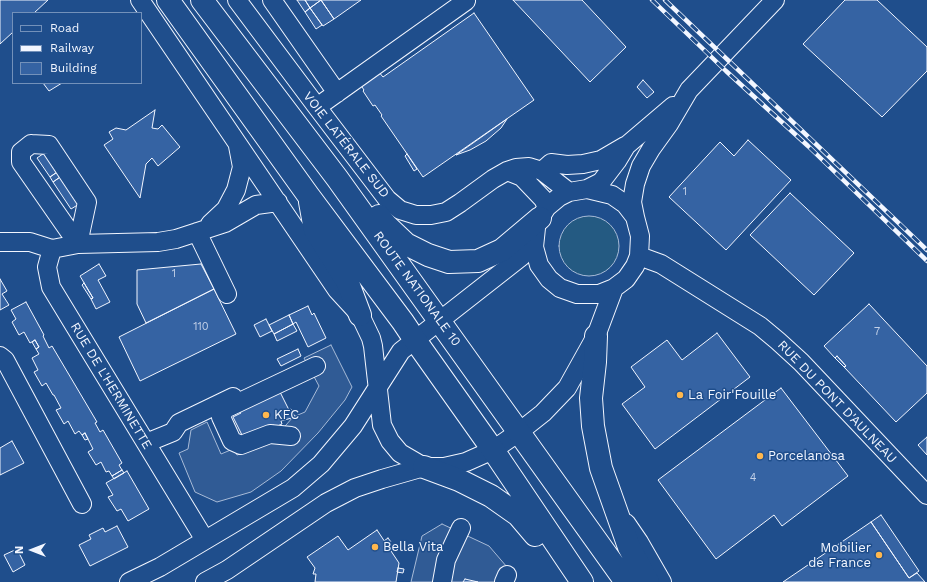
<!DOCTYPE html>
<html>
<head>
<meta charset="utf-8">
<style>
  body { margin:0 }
  #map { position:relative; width:927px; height:582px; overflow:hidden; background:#1f4e8c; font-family:"Work Sans",sans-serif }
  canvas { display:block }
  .legend { position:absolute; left:12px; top:12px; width:130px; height:72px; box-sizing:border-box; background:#1f4e8c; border:1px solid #7391ba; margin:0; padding:5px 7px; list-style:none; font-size:12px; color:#f2f6ff }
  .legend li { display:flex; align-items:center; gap:8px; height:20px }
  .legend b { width:20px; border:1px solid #7391ba }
  .north { position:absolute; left:12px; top:530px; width:40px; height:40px; -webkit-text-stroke:3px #1f4e8c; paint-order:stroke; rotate:270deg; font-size:11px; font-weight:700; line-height:16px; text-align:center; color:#f2f6ff }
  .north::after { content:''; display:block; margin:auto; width:14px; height:18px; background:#f2f6ff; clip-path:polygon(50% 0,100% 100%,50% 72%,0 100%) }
</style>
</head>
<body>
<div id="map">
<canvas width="927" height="582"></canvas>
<ul class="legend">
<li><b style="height:5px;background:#1f4e8c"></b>Road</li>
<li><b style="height:5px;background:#f2f6ff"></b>Railway</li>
<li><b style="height:11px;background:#3563a3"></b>Building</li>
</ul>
<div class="north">N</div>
</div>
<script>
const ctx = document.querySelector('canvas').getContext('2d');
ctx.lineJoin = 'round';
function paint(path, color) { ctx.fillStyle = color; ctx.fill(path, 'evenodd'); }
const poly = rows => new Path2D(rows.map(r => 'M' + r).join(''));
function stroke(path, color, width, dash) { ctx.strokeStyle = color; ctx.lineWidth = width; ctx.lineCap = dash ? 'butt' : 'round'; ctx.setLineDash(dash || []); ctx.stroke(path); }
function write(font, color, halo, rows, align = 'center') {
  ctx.font = font + ' "Work Sans",sans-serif'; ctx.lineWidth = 3; ctx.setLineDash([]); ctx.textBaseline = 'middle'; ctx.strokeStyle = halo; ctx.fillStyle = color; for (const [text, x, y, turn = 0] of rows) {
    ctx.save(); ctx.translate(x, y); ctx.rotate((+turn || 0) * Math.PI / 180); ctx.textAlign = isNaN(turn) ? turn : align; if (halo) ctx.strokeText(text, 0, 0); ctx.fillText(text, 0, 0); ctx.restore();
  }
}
const green = poly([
  '559 246a30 30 0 1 1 60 0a30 30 0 1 1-60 0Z'
]);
const parking = poly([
  [331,345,352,387,345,400,318,433,281,471,251,492,217,502,195,492,179,453,188,449,191,430,207,422,221,454,233,449,237,455,272,441,293,417,305,412,319,386,304,358,331,345],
  [442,524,489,546,507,567,509,582,411,582,422,536,442,524]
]);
const building = poly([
  [0,0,48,0,34,13,13,13,13,32,0,44,0,0],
  [297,0,305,0,310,8,305,12,297,0],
  [305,0,321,0,310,8,305,0],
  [321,0,361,0,334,19,321,0],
  [321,0,334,19,323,26,310,8,321,0],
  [513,0,582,0,626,47,590,82,513,0],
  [845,0,877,0,927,47,927,71,882,117,803,44,845,0],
  [310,8,322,25,316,29,305,12,310,8],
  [474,13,534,100,423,177,381,116,382,115,375,105,373,106,363,91,364,90,360,84,378,71,383,77,474,13],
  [643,80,654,92,647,98,637,87,643,80],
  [43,83,62,83,49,91,43,83],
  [155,110,152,128,158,129,162,125,180,147,158,166,152,158,146,164,140,198,104,145,113,139,109,132,116,128,126,130,155,110],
  [507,119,501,128,486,141,470,150,456,155,507,119],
  [748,140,791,180,726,250,669,197,720,142,734,156,748,140],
  [50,149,63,168,50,177,37,158,50,149],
  [407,154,417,169,414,171,405,156,407,154],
  [63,168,66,173,53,182,50,177,63,168],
  [66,173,84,201,71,209,53,182,66,173],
  [790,193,854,253,814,295,750,235,790,193],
  [99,264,106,276,98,280,110,302,96,309,91,299,93,298,80,276,99,264],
  [201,264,214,289,146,323,137,304,137,270,201,264],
  [0,279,7,291,2,294,9,305,0,310,0,279],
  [84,283,93,298,91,299,82,285,84,283],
  [214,289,236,334,140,381,119,337,214,289],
  [26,302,44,335,43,336,49,348,52,346,97,422,95,423,100,432,103,430,122,463,119,465,122,470,112,476,109,471,106,472,101,462,96,465,88,452,93,449,85,433,82,435,79,431,75,434,68,421,64,424,56,410,61,408,54,395,53,395,46,383,42,386,34,372,38,370,32,358,39,354,36,349,39,347,35,340,30,343,24,332,19,335,12,322,16,319,11,310,26,302],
  [869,304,927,366,927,393,896,422,844,367,846,366,837,356,835,358,824,346,869,304],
  [308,306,312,315,314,313,326,338,308,347,296,322,293,324,289,315,308,306],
  [289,315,293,324,274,334,269,325,289,315],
  [266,319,272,331,260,337,254,325,266,319],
  [293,324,297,331,277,341,274,334,293,324],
  [717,333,750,377,655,449,622,404,645,387,631,367,667,340,682,360,717,333],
  [35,340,39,347,36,349,32,342,35,340],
  [298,349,301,356,281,366,277,359,298,349],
  [837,356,846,366,844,367,835,358,837,356],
  [781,388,848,476,782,526,774,515,716,559,658,480,781,388],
  [279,390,289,410,291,409,295,417,281,421,282,424,275,427,274,425,244,439,233,417,241,413,239,410,279,390],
  [85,433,88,439,85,440,82,435,85,433],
  [927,437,927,455,918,445,927,437],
  [12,441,24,463,0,475,0,448,12,441],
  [122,470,124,473,114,479,112,476,122,470],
  [127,471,149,509,128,521,121,509,117,511,108,497,113,495,106,483,127,471],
  [881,515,919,571,909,578,871,522,881,515],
  [871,522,909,578,917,573,925,582,783,582,871,522],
  [117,526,128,547,90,566,79,545,91,539,89,535,103,528,105,532,117,526],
  [377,530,399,563,396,582,315,582,316,574,313,574,315,568,307,557,338,536,348,550,377,530],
  [388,538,391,542,387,544,384,541,388,538],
  [17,549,25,565,13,572,4,555,17,549],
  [398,568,404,569,403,573,397,572,398,568],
  [465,579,478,582,463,582,465,579]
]);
const minor = poly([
  [140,0,337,290,360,315,371,338,373,346,382,425,390,441,400,453,424,467,444,467,466,462,493,450,519,432,543,413,567,388,596,336,614,288],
  [237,0,317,107,387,199,400,210,416,215,431,215,446,212,460,203,493,179,507,171,516,168,529,167,542,171,569,192],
  [272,0,337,93],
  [317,107,466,1],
  [31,144,49,145,87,202,78,244,21,162,21,152,31,144],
  [507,171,522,177,543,199,547,207],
  [542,171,551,163,567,165,583,164,601,160,625,146],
  [587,189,601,182,617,161,626,146,673,106],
  [635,217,632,202,635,184,641,166,651,149,669,124,689,90,775,0],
  [210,224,226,209,236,190,242,167,238,146],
  [197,232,227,294],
  [0,242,30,242,52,249],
  [639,256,661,264,760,326,778,341,801,362,927,495],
  [0,356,5,360,82,504],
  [291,436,270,434,241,445,232,441,221,417,225,409,316,366],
  [146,443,173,432,179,423,233,397],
  [626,523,639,542,662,582],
  [205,540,51,287,47,267,52,249,78,244,158,242,176,239,225,223,256,205,278,202],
  [129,582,160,567,293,488,321,464,353,426,401,351,521,257,540,218,547,207,559,197,569,192,587,189,612,195,625,204,635,217,640,236,639,256,635,266,626,279,614,288,599,294,577,294,560,288,549,279,539,265,534,247,536,228],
  [205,582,227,570,326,503,355,488,382,479,424,467],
  [442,582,446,560,461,528],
  [504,582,507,575]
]);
const major = poly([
  [168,0,308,195,403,322,415,340,493,450,582,582],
  [202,0,337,178,626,582],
  [310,202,315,230,348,283,360,315],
  [379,216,386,225,406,244,428,255,449,262,478,261,502,250,540,218],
  [596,336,595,362,591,398,593,426,601,468,629,547,648,582],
  [424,467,459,480,491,496,518,515,535,535]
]);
const rail = poly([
  [652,0,726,71,808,146,927,261],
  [665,0,927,250]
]);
const markers = [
  [680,395,4,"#ffb74d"],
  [266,415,4,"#ffb74d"],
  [760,456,4,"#ffb74d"],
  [375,547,4,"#ffb74d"],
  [879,555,4,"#ffb74d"]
];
const numberNames = [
  ["1",685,192],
  ["1",174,274],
  ["110",201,327],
  ["7",877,332],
  ["4",753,478]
];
const streetNames = [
  ["VOIE LATÉRALE SUD",346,145,52],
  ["ROUTE NATIONALE 10",417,289,54],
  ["RUE DE L'HERMINETTE",111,386,59],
  ["RUE DU PONT D'AULNEAU",837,402,46]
];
const poiNames = [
  ["La Foir'Fouille",688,395],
  ["KFC",274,415],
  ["Porcelanosa",768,456],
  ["Bella Vita",383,547],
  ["Mobilier",871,548,"right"],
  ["de France",871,563,"right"]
];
paint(green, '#245a82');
stroke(green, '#a8bbd7', 1);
paint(parking, '#305b95');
stroke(parking, '#a8bbd7', 1);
paint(building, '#3563a3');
stroke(building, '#f2f6ff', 1);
stroke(minor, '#f2f6ff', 20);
stroke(major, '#f2f6ff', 24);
stroke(minor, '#1f4e8c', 18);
stroke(major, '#1f4e8c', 22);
stroke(rail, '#f2f6ff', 4.5);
stroke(rail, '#1f4e8c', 3, [9]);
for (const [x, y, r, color] of markers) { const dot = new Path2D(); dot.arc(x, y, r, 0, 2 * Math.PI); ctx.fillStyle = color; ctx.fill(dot); stroke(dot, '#1f4e8c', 1.5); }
write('11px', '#c3d1e8', null, numberNames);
write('13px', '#f2f6ff', '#1f4e8c', streetNames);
write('13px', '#f2f6ff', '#1f4e8c', poiNames, 'left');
</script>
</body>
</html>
